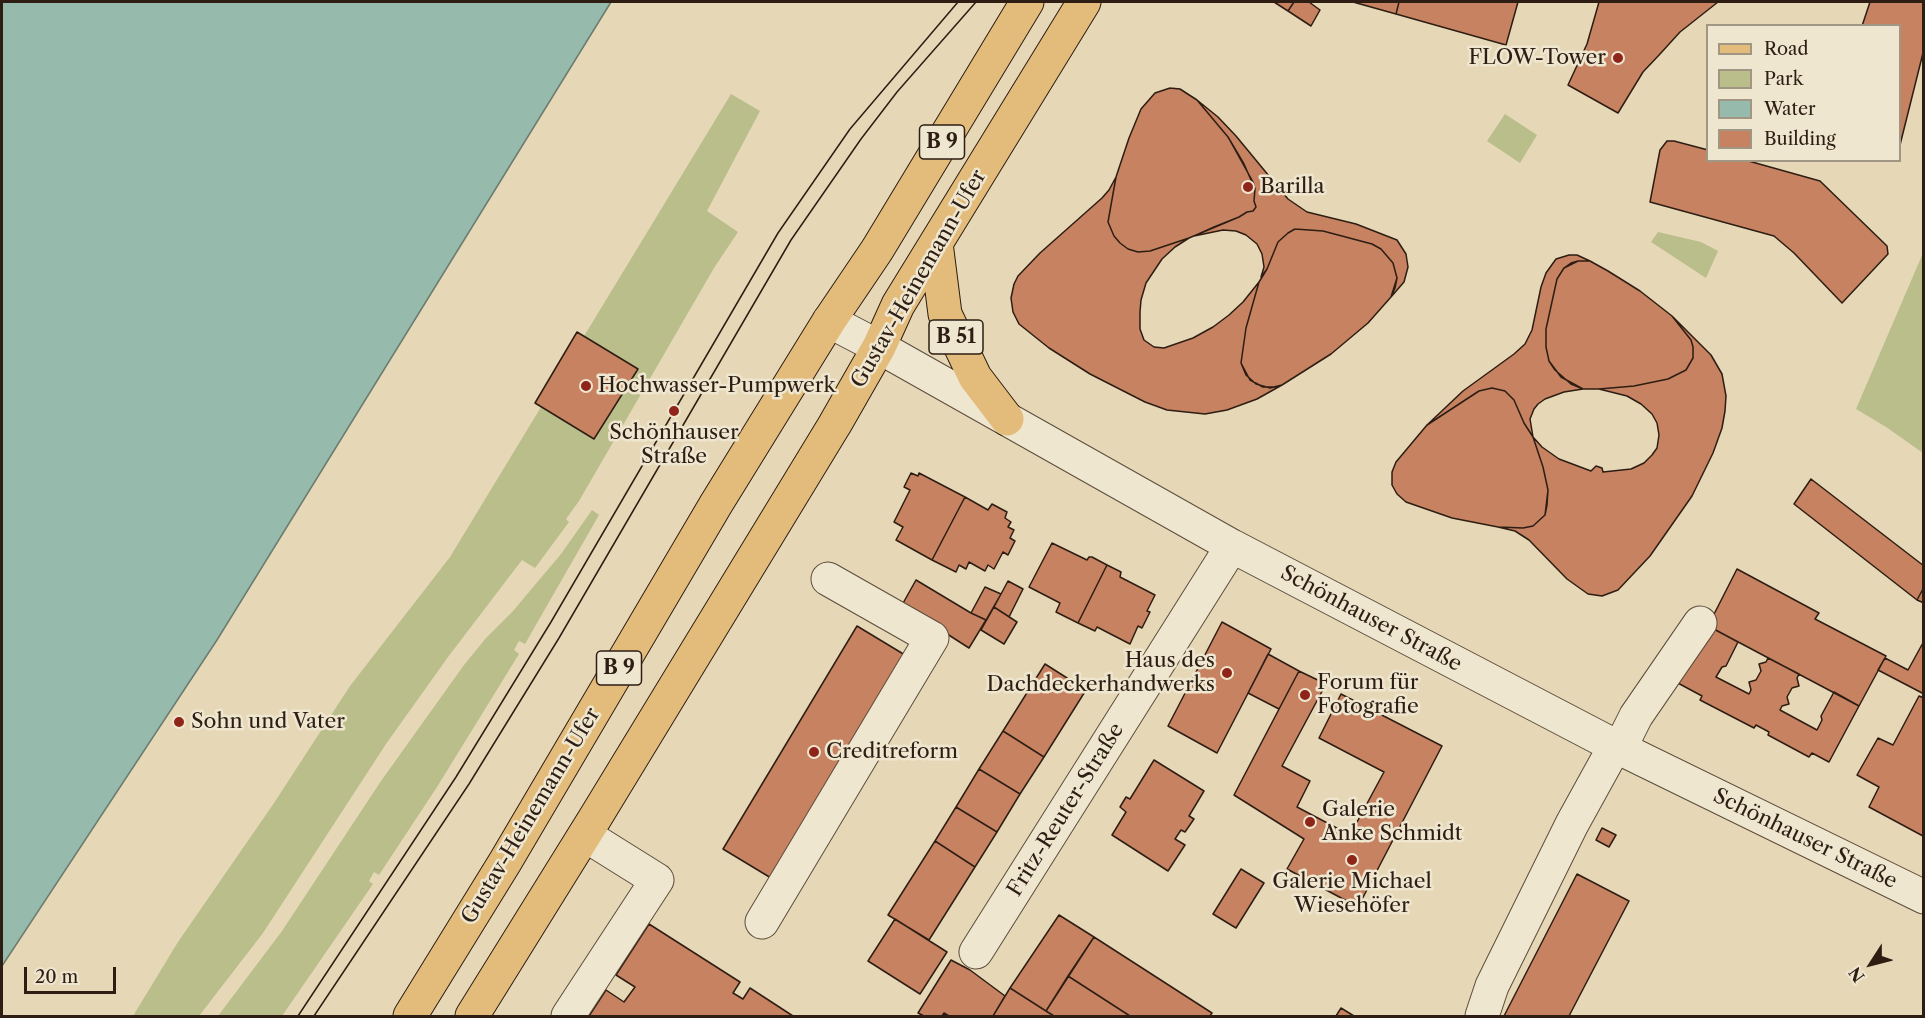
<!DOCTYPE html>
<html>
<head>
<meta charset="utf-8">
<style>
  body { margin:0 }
  #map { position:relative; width:1925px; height:1018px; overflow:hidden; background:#e6d8b6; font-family:"Libre Caslon Text",serif }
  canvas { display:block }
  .frame { position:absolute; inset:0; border:3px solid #2d1d13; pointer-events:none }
  .legend { position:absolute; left:1706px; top:24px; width:195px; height:138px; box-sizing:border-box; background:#efe6d0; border:2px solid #a19684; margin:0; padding:8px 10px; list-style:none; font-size:18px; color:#2d1d13 }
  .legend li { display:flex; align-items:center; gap:12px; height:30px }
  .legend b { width:30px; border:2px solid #a19684 }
  .north { position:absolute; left:1841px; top:934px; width:60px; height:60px; -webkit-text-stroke:4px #efe6d0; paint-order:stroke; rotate:234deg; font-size:16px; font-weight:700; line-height:24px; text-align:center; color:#2d1d13 }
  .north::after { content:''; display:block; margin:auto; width:21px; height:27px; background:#2d1d13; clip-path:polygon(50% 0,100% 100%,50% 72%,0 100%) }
  .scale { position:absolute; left:24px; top:967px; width:92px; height:27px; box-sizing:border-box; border:3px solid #2d1d13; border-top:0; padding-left:8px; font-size:18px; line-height:21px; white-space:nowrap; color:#2d1d13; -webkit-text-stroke:4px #efe6d0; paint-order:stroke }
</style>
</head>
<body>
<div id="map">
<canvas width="1925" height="1018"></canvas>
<div class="frame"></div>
<ul class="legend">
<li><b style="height:8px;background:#e3bc7b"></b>Road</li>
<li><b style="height:16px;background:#b9be8b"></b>Park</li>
<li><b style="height:16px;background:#96baac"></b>Water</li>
<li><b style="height:16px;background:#c68261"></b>Building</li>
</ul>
<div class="north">N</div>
<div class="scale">20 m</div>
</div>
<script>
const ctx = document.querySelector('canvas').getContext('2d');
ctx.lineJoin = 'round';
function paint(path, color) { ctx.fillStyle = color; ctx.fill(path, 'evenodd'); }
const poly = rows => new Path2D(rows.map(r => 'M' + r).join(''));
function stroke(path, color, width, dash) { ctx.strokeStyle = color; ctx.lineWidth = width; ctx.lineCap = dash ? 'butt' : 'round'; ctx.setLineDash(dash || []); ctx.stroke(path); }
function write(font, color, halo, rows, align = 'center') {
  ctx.font = font + ' "Libre Caslon Text",serif'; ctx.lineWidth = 5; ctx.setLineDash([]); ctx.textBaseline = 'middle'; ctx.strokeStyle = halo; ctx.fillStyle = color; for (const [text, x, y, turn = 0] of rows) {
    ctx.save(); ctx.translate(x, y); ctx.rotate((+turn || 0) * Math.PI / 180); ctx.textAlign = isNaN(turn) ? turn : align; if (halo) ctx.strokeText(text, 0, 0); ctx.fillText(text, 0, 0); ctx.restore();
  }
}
const green = poly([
  [731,94,760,111,707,211,738,232,714,268,579,501,566,519,569,522,535,568,522,560,448,657,386,744,263,933,199,1016,133,1016,178,942,274,803,350,686,450,557],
  [1505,114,1537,135,1520,163,1487,141],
  [1658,232,1701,242,1718,251,1706,278,1651,242],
  [1923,253,1923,453,1886,427,1856,409],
  [592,510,599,515,525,644,519,641,514,650,519,654,437,787,379,875,374,872,369,881,373,884,282,1016,218,1016,282,931,381,781,464,665,486,638,513,611,561,554]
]);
const water = poly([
  [2,2,611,2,217,640,2,966,2,2]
]);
const building = poly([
  [1274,2,1294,2,1288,11,1274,2],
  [1294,2,1309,2,1320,10,1311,26,1288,11,1294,2],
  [1353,2,1399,2,1396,14,1353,2],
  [1399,2,1518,2,1506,45,1396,14,1399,2],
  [1599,2,1718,2,1680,32,1660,54,1643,72,1618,113,1568,85,1587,44,1599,2],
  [1870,2,1924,2,1924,49,1900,145,1900,26,1862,26,1870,2],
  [1170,88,1180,89,1197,100,1228,137,1253,182,1255,189,1254,201,1256,207,1253,211,1247,212,1239,217,1189,238,1150,251,1138,252,1128,249,1120,243,1114,236,1108,222,1116,177,1129,138,1141,109,1155,93,1170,88],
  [1197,100,1218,117,1236,136,1288,199,1307,212,1356,224,1397,240,1406,254,1408,267,1404,282,1391,297,1397,278,1393,263,1381,249,1372,244,1323,231,1295,229,1288,233,1278,242,1267,269,1261,277,1264,267,1262,254,1257,244,1246,235,1236,231,1223,230,1194,236,1214,227,1239,217,1247,212,1253,211,1256,207,1254,201,1255,189,1244,164,1228,137,1197,100],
  [1667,141,1674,141,1708,150,1708,160,1745,160,1820,181,1887,246,1888,254,1842,303,1794,253,1774,236,1650,202,1660,150,1667,141],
  [1116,177,1108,222,1114,236,1120,243,1128,249,1138,252,1150,251,1189,238,1175,247,1162,259,1146,283,1141,300,1140,312,1140,329,1144,340,1154,347,1164,348,1193,338,1213,327,1229,315,1243,302,1259,282,1246,328,1241,363,1246,375,1256,384,1270,388,1282,385,1257,399,1227,410,1205,414,1167,410,1145,402,1090,374,1049,348,1019,324,1013,312,1011,298,1014,284,1018,276,1040,253,1102,198,1109,190,1116,177],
  [1295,229,1323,231,1372,244,1381,249,1393,263,1397,278,1395,288,1391,297,1368,323,1331,354,1282,385,1275,387,1263,387,1250,380,1241,363,1246,328,1259,282,1267,269,1278,242,1288,233,1295,229],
  [1569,255,1577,255,1590,261,1578,261,1571,263,1564,268,1557,279,1546,329,1546,347,1549,361,1555,370,1571,384,1583,389,1564,392,1545,399,1538,404,1534,409,1530,419,1533,437,1524,423,1514,400,1505,391,1492,388,1479,391,1427,425,1463,391,1514,354,1525,344,1532,330,1541,287,1546,273,1556,259,1569,255],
  [1578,261,1590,261,1608,271,1640,291,1672,316,1691,340,1693,347,1693,358,1686,370,1668,379,1634,386,1599,389,1583,389,1561,377,1549,361,1546,347,1546,329,1557,279,1564,268,1578,261],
  [1672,316,1711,355,1722,374,1726,396,1725,411,1722,428,1713,453,1692,496,1650,556,1618,590,1602,596,1588,594,1567,579,1529,540,1515,531,1498,527,1523,528,1533,526,1545,515,1548,490,1543,467,1533,437,1542,447,1559,459,1591,471,1596,466,1602,468,1603,472,1631,469,1644,463,1652,455,1657,448,1659,435,1657,423,1652,414,1641,404,1627,396,1599,389,1634,386,1668,379,1686,370,1693,358,1693,347,1691,340,1672,316],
  [577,332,638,369,594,439,535,403,577,332],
  [1492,388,1505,391,1514,400,1524,423,1533,437,1543,467,1548,490,1547,505,1545,515,1533,526,1523,528,1498,527,1452,518,1406,502,1397,494,1392,485,1392,472,1396,462,1427,425,1479,391,1492,388],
  [911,473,918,476,919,473,965,497,932,560,896,540,903,527,894,522,910,490,904,487,911,473],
  [1811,479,1924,566,1924,587,1917,600,1794,504,1811,479],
  [965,497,988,510,992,504,1007,512,1005,518,1011,522,1008,527,1014,530,1010,538,1015,541,1008,555,1003,552,994,569,988,565,985,571,969,562,966,569,959,565,956,572,932,560,965,497],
  [1052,543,1087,560,1089,557,1092,557,1107,565,1078,623,1056,612,1060,603,1029,587,1052,543],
  [1107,565,1121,572,1120,577,1155,595,1147,611,1150,612,1142,628,1138,626,1130,644,1097,627,1095,631,1078,623,1107,565],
  [1737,569,1819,613,1815,619,1886,656,1859,706,1708,626,1737,569],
  [916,580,971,613,986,620,969,648,902,605,916,580],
  [1008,581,1023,589,1009,617,994,607,1008,581],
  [985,587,1001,594,986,620,971,613,985,587],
  [1924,587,1924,603,1917,600,1924,587],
  [994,607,1017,622,1004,644,981,630,994,607],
  [1222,622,1271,649,1217,753,1168,726,1222,622],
  [857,626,905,655,771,878,723,849,857,626],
  [1712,628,1738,642,1726,666,1722,667,1716,677,1749,694,1751,690,1749,682,1756,680,1761,671,1759,664,1766,662,1768,658,1799,674,1797,678,1799,686,1792,688,1787,697,1789,704,1782,706,1780,710,1817,730,1822,720,1821,716,1834,692,1859,706,1829,762,1812,753,1809,757,1768,735,1769,732,1756,725,1754,728,1700,700,1702,696,1676,682,1712,628],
  [1924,641,1924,694,1878,670,1885,658,1908,670,1924,641],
  [1268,654,1299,671,1279,709,1248,693,1268,654],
  [1045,664,1086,690,1044,757,1003,731,1045,664],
  [1299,671,1326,684,1282,766,1310,781,1297,807,1350,835,1384,772,1319,738,1341,694,1442,746,1358,907,1287,869,1304,839,1234,795,1299,671],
  [1919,696,1924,698,1923,836,1869,807,1879,787,1857,775,1878,738,1893,745,1919,696],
  [1003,731,1044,757,1020,794,979,769,1003,731],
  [1154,760,1204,791,1189,816,1194,819,1185,832,1181,830,1175,839,1185,845,1168,871,1112,835,1126,812,1120,807,1126,797,1130,799,1154,760],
  [979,769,1020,794,997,832,956,807,979,769],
  [956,807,997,832,975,867,935,841,956,807],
  [1602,828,1616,835,1609,847,1596,840,1602,828],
  [935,841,975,867,929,940,888,915,935,841],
  [1241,869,1264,883,1236,928,1213,914,1241,869],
  [1577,874,1629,901,1569,1016,1504,1016,1577,874],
  [1059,915,1094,937,1046,1011,1010,988,1059,915],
  [895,919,947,952,920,994,868,961,895,919],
  [649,924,740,982,733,993,743,999,750,988,793,1016,589,1016,606,990,624,1002,635,987,616,975,649,924],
  [1094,937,1212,1013,1210,1016,1130,1016,1068,976,1094,937],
  [951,960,970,970,1005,996,993,1016,949,1016,944,1013,942,1016,924,1016,918,1013,951,960],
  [1068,976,1130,1016,1054,1016,1046,1011,1068,976],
  [1010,988,1046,1011,1054,1016,993,1016,1010,988],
  [1341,1008,1354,1016,1336,1016,1341,1008]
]);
const minor = poly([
  [829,321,879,347,1232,546,1615,746,1924,897],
  [1620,748,1636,716,1700,623],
  [762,922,932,638,828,579],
  [976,952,1232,546],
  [568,1016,657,880,585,835],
  [1482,1016,1492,986,1572,824,1615,746]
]);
const major = poly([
  [936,243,945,314,975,377,1007,419],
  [410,1016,505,862,716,504,829,321,877,250,1027,2],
  [472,1016,595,818,835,424,879,347,898,305,1084,2]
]);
const tram = poly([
  [298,1016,456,777,551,622,778,233,850,129,958,2],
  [314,1016,469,784,559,638,791,240,861,139,897,92,976,2]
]);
const markers = [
  [1618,58,6,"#8f2418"],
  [1248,187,6,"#8f2418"],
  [586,386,6,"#8f2418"],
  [674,411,6,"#8f2418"],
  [1227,673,6,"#8f2418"],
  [1305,695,6,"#8f2418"],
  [179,722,6,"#8f2418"],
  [814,752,6,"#8f2418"],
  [1310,822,6,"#8f2418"],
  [1352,860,6,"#8f2418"]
];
const shields = [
  [942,142,45],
  [956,337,54],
  [619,668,45]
];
const shieldNames = [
  ["B 9",942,142],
  ["B 51",956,337],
  ["B 9",619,668]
];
const poiNames = [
  ["FLOW-Tower",1606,58,"right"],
  ["Barilla",1260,187],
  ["Hochwasser-Pumpwerk",598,386],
  ["Schönhauser",674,433,"center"],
  ["Straße",674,457,"center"],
  ["Haus des",1215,661,"right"],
  ["Dachdeckerhandwerks",1215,685,"right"],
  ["Forum für",1317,683],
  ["Fotografie",1317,707],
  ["Sohn und Vater",191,722],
  ["Creditreform",826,752],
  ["Galerie",1322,810],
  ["Anke Schmidt",1322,834],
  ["Galerie Michael",1352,882,"center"],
  ["Wiesehöfer",1352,906,"center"]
];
const streetNames = [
  ["Gustav-Heinemann-Ufer",919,279,-60],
  ["Schönhauser Straße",1371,619,28],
  ["Fritz-Reuter-Straße",1066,810,-58],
  ["Gustav-Heinemann-Ufer",531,816,-59],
  ["Schönhauser Straße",1805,839,26]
];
paint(green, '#b9be8b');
paint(water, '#96baac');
stroke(water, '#6c7b6f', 1.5);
paint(building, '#c68261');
stroke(building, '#2d1d13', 1.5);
stroke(minor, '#5b4c3c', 35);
stroke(major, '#2d1d13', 35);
stroke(minor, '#efe6d0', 33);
stroke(major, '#e3bc7b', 33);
stroke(tram, '#2d1d13', 1.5);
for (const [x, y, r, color] of markers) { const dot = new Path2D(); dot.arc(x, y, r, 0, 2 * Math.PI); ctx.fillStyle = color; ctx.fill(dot); stroke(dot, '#efe6d0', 2); }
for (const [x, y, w] of shields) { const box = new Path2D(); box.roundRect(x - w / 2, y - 17, w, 34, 4.5); ctx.fillStyle = '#efe6d0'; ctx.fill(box); stroke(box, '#2d1d13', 1.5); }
write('bold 20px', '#2d1d13', null, shieldNames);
write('21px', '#2d1d13', '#efe6d0', poiNames, 'left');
write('21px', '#2d1d13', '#efe6d0', streetNames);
</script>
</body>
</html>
